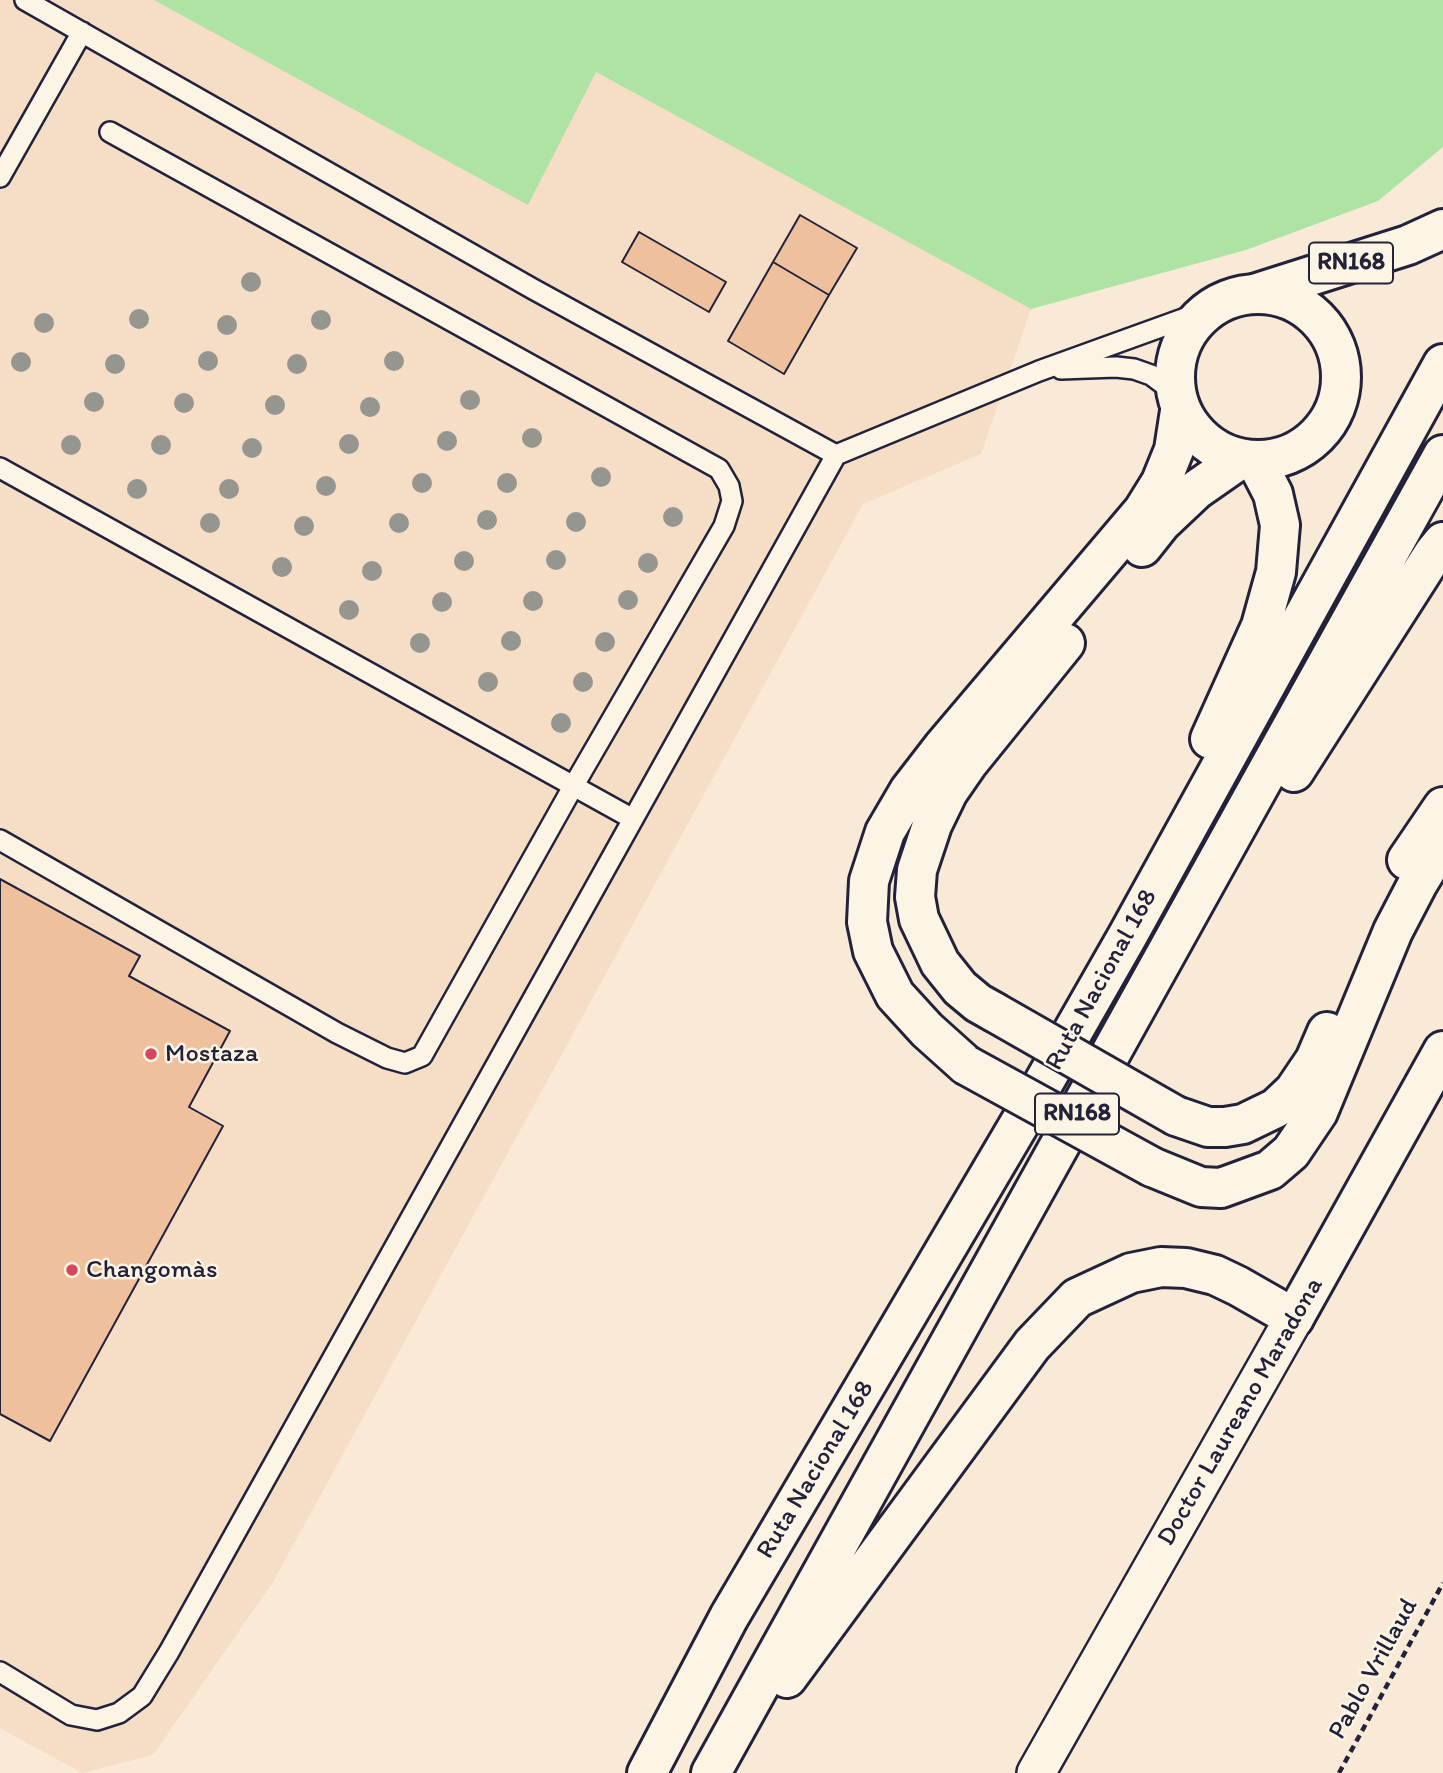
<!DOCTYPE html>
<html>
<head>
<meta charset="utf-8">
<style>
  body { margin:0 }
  canvas { display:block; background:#f9ead7 }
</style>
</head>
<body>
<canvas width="1443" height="1773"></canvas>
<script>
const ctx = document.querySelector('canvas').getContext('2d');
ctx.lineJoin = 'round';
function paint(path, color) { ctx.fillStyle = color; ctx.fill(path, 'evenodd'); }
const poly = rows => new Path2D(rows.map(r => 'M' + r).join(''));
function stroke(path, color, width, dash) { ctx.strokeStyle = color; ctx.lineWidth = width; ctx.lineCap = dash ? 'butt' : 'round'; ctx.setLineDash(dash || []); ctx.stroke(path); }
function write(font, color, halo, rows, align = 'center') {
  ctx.font = font + ' Itim,sans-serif'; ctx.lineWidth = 5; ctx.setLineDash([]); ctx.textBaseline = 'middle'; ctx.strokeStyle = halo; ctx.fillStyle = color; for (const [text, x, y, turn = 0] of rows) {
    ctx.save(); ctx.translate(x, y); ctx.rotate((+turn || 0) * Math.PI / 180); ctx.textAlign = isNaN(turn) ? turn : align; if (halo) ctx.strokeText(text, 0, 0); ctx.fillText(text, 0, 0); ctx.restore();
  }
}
const built = poly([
  [0,0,166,0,596,72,1031,309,981,454,863,504,273,1582,153,1755,82,1773,0,1728]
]);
const green = poly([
  [154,0,1443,0,1443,147,1378,201,1246,250,1031,309,596,72,528,205]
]);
const building = poly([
  [800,215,857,248,829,295,773,262,800,215],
  [639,232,726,282,709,312,622,262,639,232],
  [773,262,829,295,784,374,728,341,773,262],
  [0,879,140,956,129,976,230,1031,189,1107,223,1126,50,1441,0,1414,0,879]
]);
const path = poly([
  [1339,1773,1443,1583]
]);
const service = poly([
  [25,0,533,289,836,455],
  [0,177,82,32],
  [1061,369,1116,367,1134,369,1151,375,1175,393],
  [0,468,633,819],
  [0,840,337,1033,387,1058,405,1063,422,1056,574,785,724,526,732,501,729,486,719,469,110,132],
  [0,1672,71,1715,97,1720,119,1713,142,1696,169,1652,836,455,1039,371,1205,311]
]);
const minor = poly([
  [1036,1773,1294,1318]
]);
const secondary = poly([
  '1175 377a83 83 0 1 1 166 0a83 83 0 1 1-166 0Z',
  [1142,547,1161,523,1196,490,1239,460],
  [1407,860,1443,807],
  [994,1012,978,1003,960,988,940,963,919,919,915,897,917,870,932,825,948,792,968,763,1065,643],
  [966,1065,927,1030,895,995,873,951,867,922,869,881,885,832,909,791,943,747,1143,511,1161,482,1174,450,1180,411],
  [1176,1116,1208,1127,1225,1127,1243,1124,1276,1108,1294,1091,1315,1060,1327,1032],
  [1152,1167,1201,1187,1221,1188,1270,1170,1291,1152,1318,1112,1393,931,1418,883,1443,842],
  [1294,1318,1443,1051]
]);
const trunk = poly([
  [1257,293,1408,245,1443,229],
  [1210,739,1261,626,1276,572,1280,525,1273,494,1256,461],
  [1294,772,1434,553,1443,542],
  [787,1678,1032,1345,1077,1298,1131,1273,1161,1267,1186,1268,1215,1275,1238,1286,1294,1318],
  [647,1773,729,1617,1044,1082,1128,935,1443,364],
  [711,1773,1443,455]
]);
const secondaryBridge = poly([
  [994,1012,1176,1116],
  [966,1065,1152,1167]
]);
const trees = [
  [251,282],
  [139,319],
  [321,320],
  [44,323],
  [227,325],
  [208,361],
  [394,361],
  [21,362],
  [115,364],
  [297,364],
  [470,400],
  [94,402],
  [184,403],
  [275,405],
  [370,407],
  [532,438],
  [447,441],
  [349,444],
  [71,445],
  [161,445],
  [252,448],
  [601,477],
  [422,483],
  [507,483],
  [326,486],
  [137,489],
  [229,489],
  [673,517],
  [487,520],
  [576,522],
  [210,523],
  [399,523],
  [304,526],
  [556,560],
  [464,561],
  [648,563],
  [282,567],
  [372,571],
  [628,600],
  [533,601],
  [442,602],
  [349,610],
  [511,641],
  [605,642],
  [420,643],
  [488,682],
  [583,682],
  [561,723]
];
const markers = [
  [151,1054,7,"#d1495b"],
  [72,1270,7,"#d1495b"]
];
const shields = [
  [1351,263,84],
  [1077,1114,84]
];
const shieldNames = [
  ["RN168",1351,263],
  ["RN168",1077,1114]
];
const streetNames = [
  ["Ruta Nacional 168",1102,980,-61],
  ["Doctor Laureano Maradona",1241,1412,-60],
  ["Ruta Nacional 168",816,1470,-59],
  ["Pablo Vrillaud",1374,1669,-61]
];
const poiNames = [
  ["Mostaza",165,1054],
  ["Changomàs",86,1270]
];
paint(built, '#f6ddc6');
paint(green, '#afe3a4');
paint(building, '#eec09e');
stroke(building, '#22223b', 2);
stroke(service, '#22223b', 24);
stroke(minor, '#22223b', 42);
stroke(secondary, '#22223b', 44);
stroke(trunk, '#22223b', 44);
stroke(path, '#22223b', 4.5, [7, 5]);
stroke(service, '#fcf5e5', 19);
stroke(minor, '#fcf5e5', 37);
stroke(secondary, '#fcf5e5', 38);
stroke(trunk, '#fcf5e5', 38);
stroke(secondaryBridge, '#22223b', 44, []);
stroke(secondaryBridge, '#fcf5e5', 38);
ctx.fillStyle = '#969690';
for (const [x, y] of trees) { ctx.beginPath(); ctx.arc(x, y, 10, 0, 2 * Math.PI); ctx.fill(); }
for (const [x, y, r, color] of markers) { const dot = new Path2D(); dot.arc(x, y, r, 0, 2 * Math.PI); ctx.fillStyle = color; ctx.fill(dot); stroke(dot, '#fcf5e5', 2.5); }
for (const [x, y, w] of shields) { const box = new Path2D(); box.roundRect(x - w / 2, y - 20.5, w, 41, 5); ctx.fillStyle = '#fcf5e5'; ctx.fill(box); stroke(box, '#22223b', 2); }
write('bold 24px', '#22223b', null, shieldNames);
write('26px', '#22223b', '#fcf5e5', streetNames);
write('26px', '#22223b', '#fcf5e5', poiNames, 'left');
</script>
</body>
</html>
